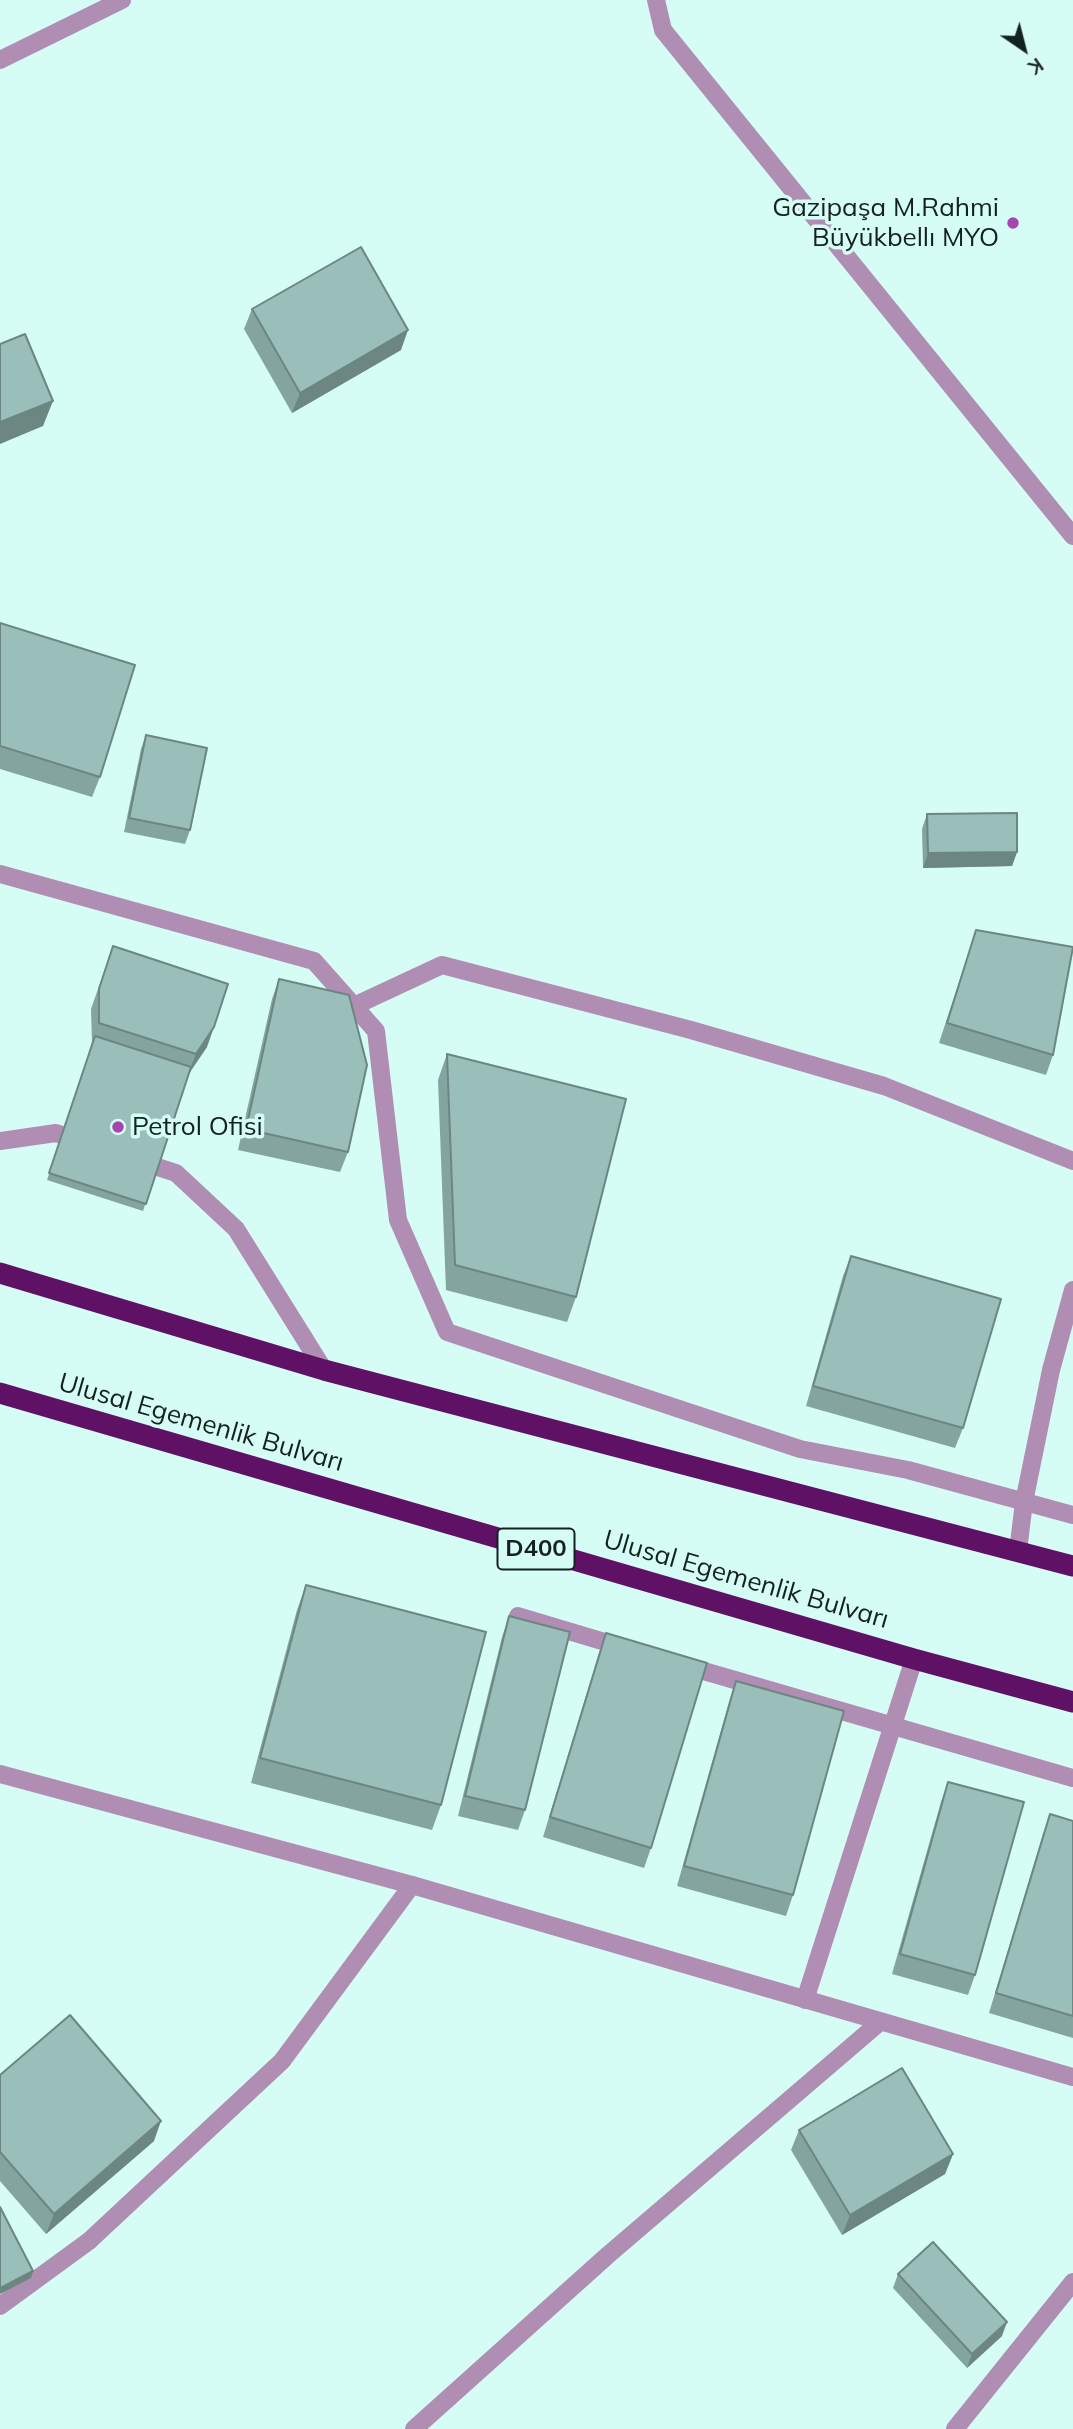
<!DOCTYPE html>
<html>
<head>
<meta charset="utf-8">
<style>
  body { margin:0 }
  #map { position:relative; width:1073px; height:2429px; overflow:hidden; background:#d6fcf6; font-family:Mulish,sans-serif }
  canvas { display:block }
  .north { position:absolute; left:989px; top:14px; width:70px; height:70px; -webkit-text-stroke:5px #d6fcf6; paint-order:stroke; rotate:145deg; font-size:19px; font-weight:700; line-height:28px; text-align:center; color:#13211f }
  .north::after { content:''; display:block; margin:auto; width:24px; height:32px; background:#13211f; clip-path:polygon(50% 0,100% 100%,50% 72%,0 100%) }
</style>
</head>
<body>
<div id="map">
<canvas width="1073" height="2429"></canvas>
<div class="north">K</div>
</div>
<script>
const ctx = document.querySelector('canvas').getContext('2d');
ctx.lineJoin = 'round';
const poly = rows => new Path2D(rows.map(r => 'M' + r).join(''));
function stroke(path, color, width, dash) { ctx.strokeStyle = color; ctx.lineWidth = width; ctx.lineCap = dash ? 'butt' : 'round'; ctx.setLineDash(dash || []); ctx.stroke(path); }
function paint(path, color) { ctx.fillStyle = color; ctx.fill(path, 'evenodd'); }
function write(font, color, halo, rows, align = 'center') {
  ctx.font = font + ' Mulish,sans-serif'; ctx.lineWidth = 7; ctx.setLineDash([]); ctx.textBaseline = 'middle'; ctx.strokeStyle = halo; ctx.fillStyle = color; for (const [text, x, y, turn = 0] of rows) {
    ctx.save(); ctx.translate(x, y); ctx.rotate((+turn || 0) * Math.PI / 180); ctx.textAlign = isNaN(turn) ? turn : align; if (halo) ctx.strokeText(text, 0, 0); ctx.fillText(text, 0, 0); ctx.restore();
  }
}
const lane = poly([
  [0,874,314,961,376,1031,398,1220,447,1332,800,1449,908,1470,1073,1515],
  [354,1006,442,965,691,1030,884,1086,1073,1161],
  [0,1141,56,1133,83,1142],
  [136,1160,176,1173,236,1229,324,1370],
  [89,2241,282,2061,412,1885]
]);
const street = poly([
  [656,0,663,30,1073,536],
  [0,60,122,0],
  [1018,1551,1024,1502,1051,1370,1073,1290],
  [518,1616,625,1648],
  [683,1665,1073,1778],
  [0,1774,412,1885,1073,2077],
  [805,2000,914,1659],
  [0,2306,89,2241],
  [414,2429,608,2255,880,2022],
  [955,2429,1073,2282]
]);
const highway = poly([
  [0,1273,324,1370,1073,1566],
  [0,1393,914,1659,1073,1702]
]);
const wall = poly([
  [252,309,401,350,292,413,244,329],
  [0,623,100,777,92,797,0,769],
  [146,735,190,830,185,844,124,832,141,749],
  [927,814,1017,852,1012,866,923,868,922,829],
  [976,930,1053,1055,1046,1075,939,1043],
  [113,946,207,1047,189,1074,143,1211,47,1180,92,1043,91,1009],
  [279,979,348,1152,340,1172,238,1150,272,999],
  [447,1054,576,1297,567,1322,446,1290,438,1080],
  [851,1256,963,1428,955,1448,806,1406,843,1276],
  [306,1585,441,1805,432,1830,251,1783,297,1610],
  [509,1616,525,1810,518,1830,458,1816,502,1637],
  [606,1633,651,1848,644,1868,543,1837,599,1653],
  [736,1681,793,1895,786,1916,677,1886,729,1702],
  [948,1782,975,1975,968,1995,892,1974,941,1802],
  [1050,1814,1073,1821,1073,2038,989,2013,1043,1834],
  [0,2075,154,2141,46,2234,0,2181],
  [799,2130,953,2154,945,2174,842,2235,791,2150],
  [898,2274,1002,2336,967,2368,893,2288]
]);
const shadedWall = poly([
  [408,330,401,350,292,413,300,393],
  [53,401,43,426,0,444,0,422],
  [1017,852,1012,866,923,868,928,853],
  [214,1027,207,1047,188,1074,196,1054],
  [161,2121,154,2141,46,2234,54,2214],
  [953,2154,945,2174,842,2235,850,2215],
  [33,2271,31,2278,0,2294,0,2288],
  [1007,2322,1002,2336,967,2368,972,2354]
]);
const building = poly([
  [361,247,408,330,300,393,252,309,361,247],
  [25,334,53,401,0,422,0,344,25,334],
  [0,623,135,665,100,777,0,746,0,623],
  [146,735,207,748,190,830,129,818,146,735],
  [1017,813,1017,852,928,853,927,814,1017,813],
  [976,930,1073,947,1053,1055,947,1023,976,930],
  [113,946,228,984,214,1027,196,1054,99,1023,99,989,113,946],
  [279,979,349,995,367,1065,348,1152,246,1129,279,979],
  [95,1036,191,1067,146,1204,49,1173,95,1036],
  [447,1054,626,1099,576,1297,455,1265,447,1054],
  [851,1256,1001,1299,963,1428,813,1386,851,1256],
  [306,1585,486,1632,441,1805,260,1758,306,1585],
  [509,1616,570,1632,525,1810,465,1796,509,1616],
  [606,1633,707,1663,651,1848,550,1817,606,1633],
  [736,1681,844,1711,793,1895,684,1866,736,1681],
  [948,1782,1024,1802,975,1975,900,1954,948,1782],
  [1050,1814,1073,1821,1073,2016,996,1993,1050,1814],
  [70,2015,161,2121,54,2214,0,2152,0,2075,70,2015],
  [902,2068,953,2154,850,2215,799,2130,902,2068],
  [0,2207,33,2271,0,2288,0,2207],
  [933,2242,1007,2322,972,2354,898,2274,933,2242]
]);
const markers = [
  [1013,223,7,"#a746ae"],
  [118,1127,7,"#a746ae"]
];
const shields = [
  [536,1549,77]
];
const shieldNames = [
  ["D400",536,1549]
];
const poiNames = [
  ["Gazipaşa M.Rahmi",999,208],
  ["Büyükbellı MYO",999,238],
  ["Petrol Ofisi",132,1127,"left"]
];
const streetNames = [
  ["Ulusal Egemenlik Bulvarı",201,1423,16],
  ["Ulusal Egemenlik Bulvarı",746,1580,16]
];
stroke(lane, '#b08db2', 18);
stroke(street, '#b08db2', 18);
stroke(highway, '#5f1165', 21);
paint(wall, '#84a4a0');
paint(shadedWall, '#6c8682');
paint(building, '#9abfba');
stroke(building, '#6c8682', 2);
for (const [x, y, r, color] of markers) { const dot = new Path2D(); dot.arc(x, y, r, 0, 2 * Math.PI); ctx.fillStyle = color; ctx.fill(dot); stroke(dot, '#d6fcf6', 2.5); }
for (const [x, y, w] of shields) { const box = new Path2D(); box.roundRect(x - w / 2, y - 20.5, w, 41, 5); ctx.fillStyle = '#d6fcf6'; ctx.fill(box); stroke(box, '#13211f', 2); }
write('bold 24px', '#13211f', null, shieldNames);
write('26px', '#13211f', '#d6fcf6', poiNames, 'right');
write('26px', '#13211f', '#d6fcf6', streetNames);
</script>
</body>
</html>
